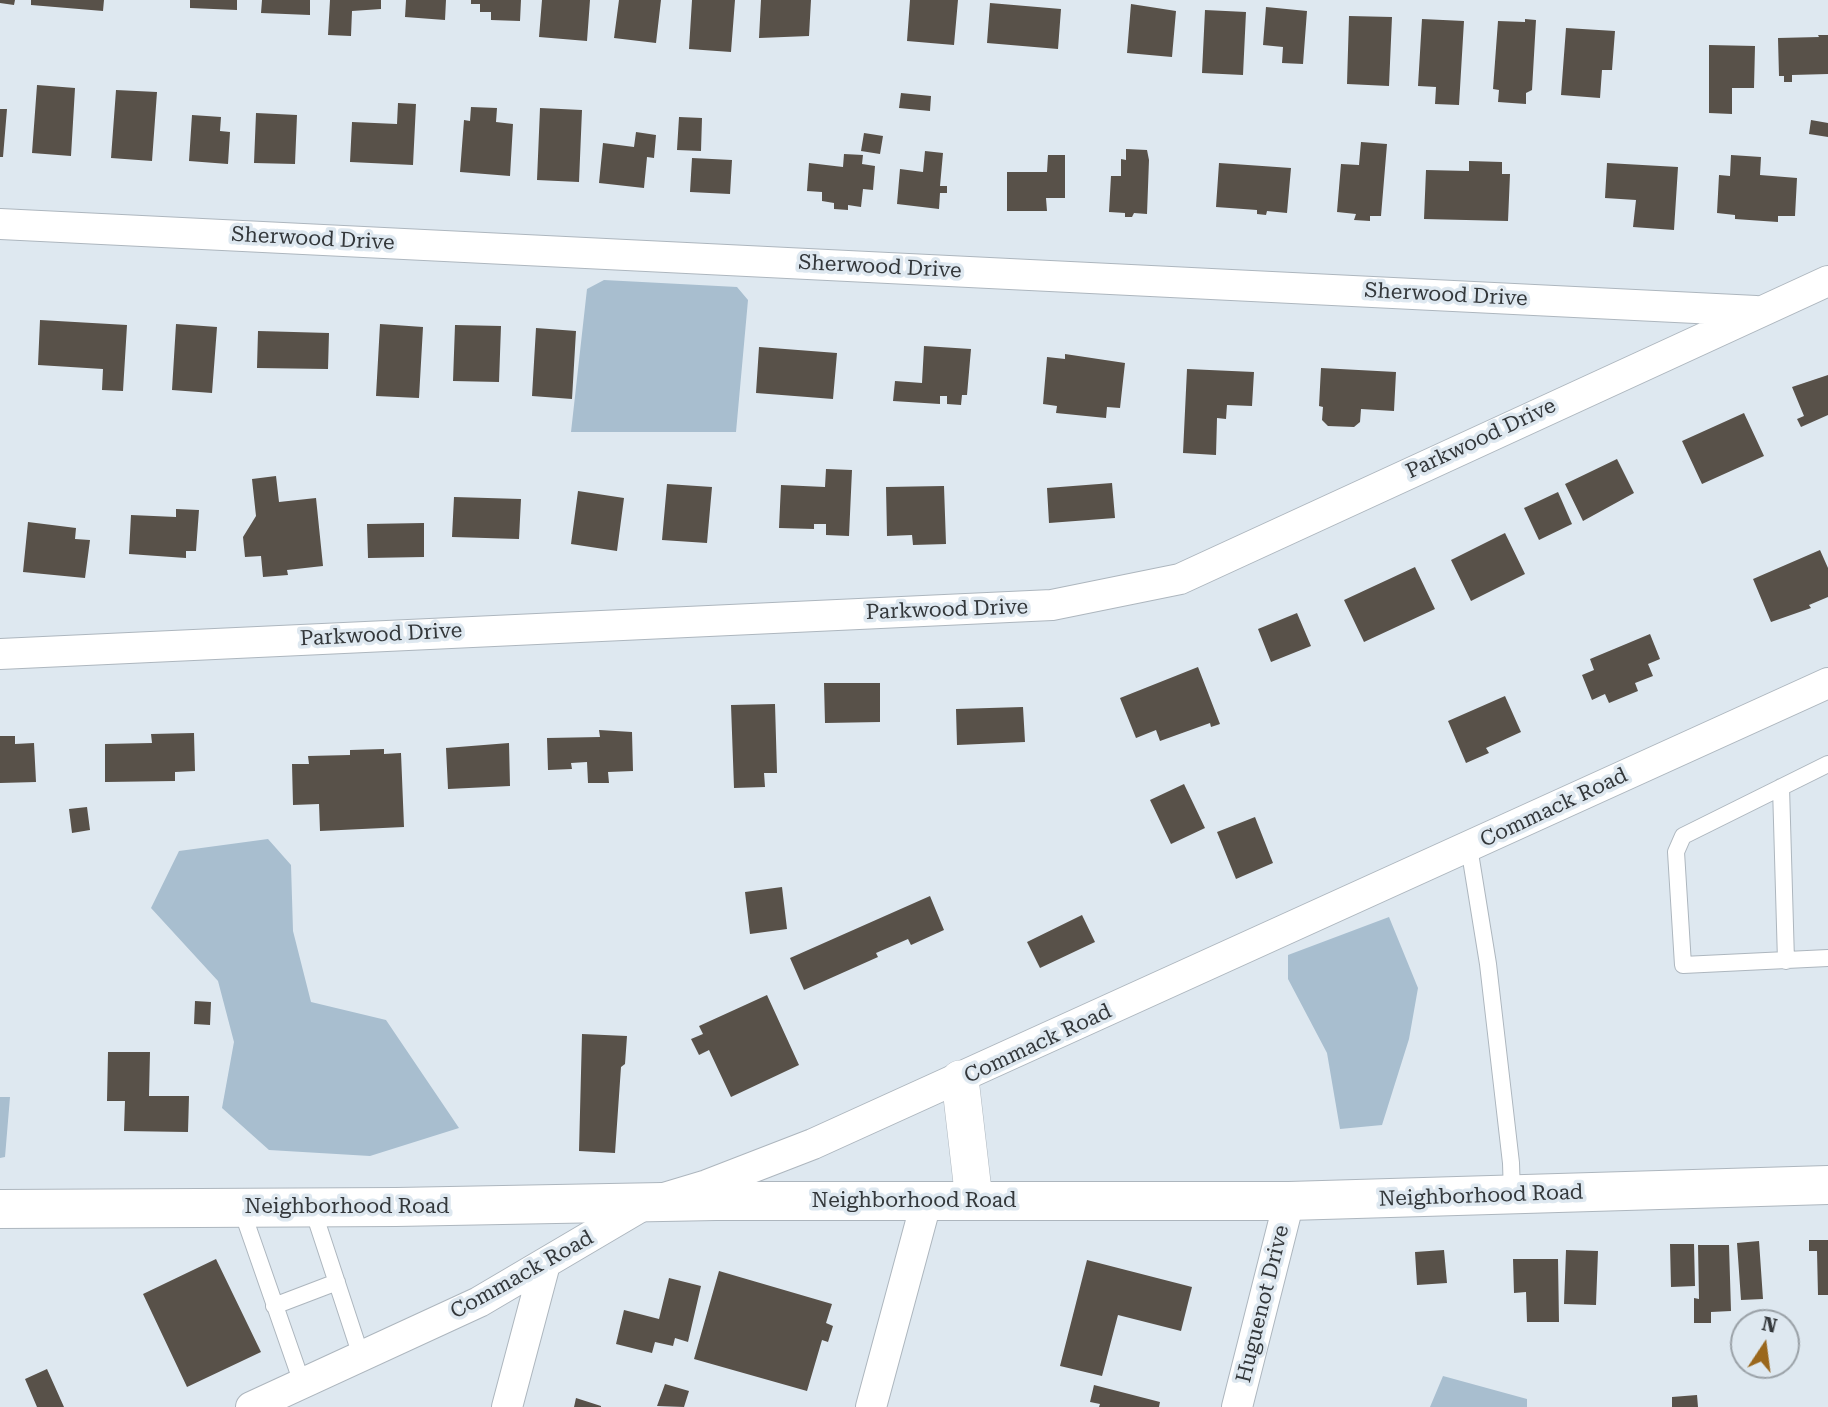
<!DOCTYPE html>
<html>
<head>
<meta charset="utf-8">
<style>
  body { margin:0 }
  #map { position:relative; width:1828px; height:1407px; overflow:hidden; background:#dee8f0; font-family:"Roboto Serif",serif }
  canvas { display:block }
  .north { position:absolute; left:1730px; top:1309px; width:70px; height:70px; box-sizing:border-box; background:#dee8f0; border:2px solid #9aa1a7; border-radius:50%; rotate:13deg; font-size:19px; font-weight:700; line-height:28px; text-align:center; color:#33373a }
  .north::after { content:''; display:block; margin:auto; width:24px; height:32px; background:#9a671c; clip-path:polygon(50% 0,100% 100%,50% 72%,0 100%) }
</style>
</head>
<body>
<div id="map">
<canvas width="1828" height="1407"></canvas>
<div class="north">N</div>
</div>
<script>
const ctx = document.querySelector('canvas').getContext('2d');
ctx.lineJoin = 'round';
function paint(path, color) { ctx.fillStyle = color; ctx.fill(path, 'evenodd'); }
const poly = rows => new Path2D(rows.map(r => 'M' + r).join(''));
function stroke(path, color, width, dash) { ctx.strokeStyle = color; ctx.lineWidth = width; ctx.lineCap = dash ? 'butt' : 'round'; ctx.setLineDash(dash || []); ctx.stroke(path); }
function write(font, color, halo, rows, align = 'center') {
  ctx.font = font + ' "Roboto Serif",serif'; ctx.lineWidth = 7; ctx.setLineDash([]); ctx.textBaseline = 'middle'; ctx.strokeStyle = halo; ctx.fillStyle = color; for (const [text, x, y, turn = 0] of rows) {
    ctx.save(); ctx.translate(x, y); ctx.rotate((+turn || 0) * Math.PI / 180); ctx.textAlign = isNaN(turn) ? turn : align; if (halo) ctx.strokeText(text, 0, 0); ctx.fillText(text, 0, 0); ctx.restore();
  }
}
const green = poly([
  [604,280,737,287,748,300,736,432,571,432,587,289],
  [268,839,291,865,293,931,311,1002,386,1020,459,1128,370,1156,269,1150,222,1108,234,1042,218,981,151,908,179,851],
  [1389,917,1418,988,1409,1039,1382,1125,1340,1129,1327,1053,1288,979,1288,955],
  [0,1097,10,1097,5,1157,0,1158],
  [1443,1376,1527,1399,1527,1407,1430,1407]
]);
const building = poly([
  [0,0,15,0,14,5,0,3],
  [31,0,104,0,103,11,31,5],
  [190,0,237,0,237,10,190,8],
  [262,0,310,0,310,15,261,13],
  [330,0,381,0,381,9,352,11,351,36,328,35],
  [406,0,446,0,445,20,405,17],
  [471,0,521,0,520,21,491,20,491,12,480,12,480,4,471,4],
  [542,0,590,0,587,41,539,37],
  [619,0,661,0,656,43,614,38],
  [692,0,735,0,731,52,689,49],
  [761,0,811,0,809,36,759,38],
  [910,0,958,0,954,45,907,41],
  [990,3,1061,9,1058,49,987,43],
  [1131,4,1176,11,1172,57,1127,53],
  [1266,7,1307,11,1303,64,1282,63,1283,47,1263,45],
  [1205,10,1246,12,1243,75,1202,73],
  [1349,16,1392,17,1389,86,1347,84],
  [1422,19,1464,21,1459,105,1435,104,1436,87,1418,86],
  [1525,19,1536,20,1532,90,1526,93,1526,104,1498,102,1499,90,1493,89,1498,21,1525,22],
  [1566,28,1615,31,1612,70,1602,70,1600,98,1561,95],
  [1818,35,1828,35,1828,74,1792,75,1792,82,1784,82,1784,76,1779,76,1778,38,1819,37],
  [1709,45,1755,46,1754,88,1732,88,1732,114,1709,113],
  [37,85,75,88,71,156,32,153],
  [116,90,157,92,152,161,111,158],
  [901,93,931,96,930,111,899,108],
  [398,103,416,104,413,165,350,162,352,122,397,124],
  [471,107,497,108,496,122,513,124,510,176,460,172,464,120,470,121],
  [540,108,582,110,579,182,537,180],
  [0,109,7,109,3,157,0,157],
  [256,113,297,115,295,164,254,163],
  [192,115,221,117,220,131,230,132,228,164,189,161],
  [679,117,702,118,701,151,677,150],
  [1811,120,1828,123,1828,137,1809,134],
  [636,132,656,135,654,158,647,157,644,188,599,183,603,143,634,147],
  [864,133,883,136,880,154,861,151],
  [1361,142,1387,144,1381,216,1370,216,1370,221,1354,220,1356,214,1337,212,1341,164,1359,165],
  [1126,149,1147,150,1149,160,1147,214,1134,213,1132,217,1125,217,1125,213,1109,212,1111,176,1121,176,1121,159,1126,160],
  [925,151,943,153,940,186,947,186,947,193,940,193,939,209,897,204,900,169,923,172],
  [844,154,863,155,862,164,875,166,873,190,863,189,861,207,848,205,848,210,834,209,834,203,822,201,822,192,807,191,809,163,843,167],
  [1048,155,1065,155,1065,198,1046,198,1047,211,1007,211,1007,172,1047,172],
  [1731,155,1761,157,1760,175,1797,178,1795,216,1778,216,1778,222,1735,219,1735,215,1717,213,1719,175,1730,176],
  [692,158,732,160,730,194,690,192],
  [1469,161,1502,162,1502,174,1510,174,1508,221,1424,219,1426,170,1469,171],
  [1219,163,1291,168,1287,213,1267,211,1266,215,1257,214,1257,210,1216,207],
  [1607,163,1678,167,1674,230,1633,227,1636,200,1605,198],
  [40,320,127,325,123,391,102,390,103,369,38,365],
  [176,324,217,327,212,393,172,390],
  [380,324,423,327,419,398,376,396],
  [455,325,501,326,499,382,453,381],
  [536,328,576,331,572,399,532,396],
  [258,331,329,333,328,369,257,368],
  [924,346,971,349,967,395,962,395,961,405,947,404,947,396,940,396,940,404,893,401,895,381,922,383],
  [759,347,837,353,833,399,756,393],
  [1065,354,1125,363,1120,408,1107,407,1106,418,1056,413,1057,406,1043,404,1047,357,1065,359],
  [1321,368,1396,372,1394,411,1361,409,1360,422,1354,427,1328,426,1322,420,1323,407,1319,406],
  [1187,369,1254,372,1252,406,1227,405,1226,419,1217,418,1216,455,1183,453],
  [1828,375,1828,415,1801,427,1797,419,1804,416,1792,387],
  [1744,413,1764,456,1702,484,1682,441],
  [1617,459,1634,493,1583,521,1565,484],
  [826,469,852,470,849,536,826,535,826,524,814,524,814,529,779,528,781,485,825,487],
  [276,476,279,502,316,498,323,566,287,570,288,575,263,577,261,556,245,557,243,537,256,516,252,479],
  [1112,483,1115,518,1049,523,1047,488],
  [667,484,712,487,707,543,662,540],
  [944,486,946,544,913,545,912,535,887,536,886,487],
  [578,491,624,498,617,551,571,544],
  [1558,492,1572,524,1539,540,1524,508],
  [454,497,521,499,519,539,452,537],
  [176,509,199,510,196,551,186,551,186,558,129,554,131,515,176,517],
  [28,522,76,528,75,539,90,540,85,578,23,572],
  [424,523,424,557,368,558,367,524],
  [1505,533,1525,574,1471,601,1451,560],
  [1820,550,1828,568,1828,597,1809,605,1811,608,1771,622,1753,579],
  [1415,567,1435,609,1364,642,1344,600],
  [1297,613,1311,646,1271,662,1258,629],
  [1650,634,1660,659,1648,664,1653,676,1635,683,1638,691,1609,703,1605,694,1592,700,1582,675,1594,670,1590,659],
  [1198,667,1220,724,1211,727,1210,723,1160,741,1156,730,1136,738,1120,698],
  [824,683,880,683,880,722,825,723],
  [1505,696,1521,732,1486,748,1489,753,1466,763,1448,721],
  [775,704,777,773,764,773,765,787,734,788,731,705],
  [1023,707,1025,742,957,745,956,709],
  [599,730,632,732,633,771,608,772,609,783,588,783,587,762,571,763,572,769,548,770,547,738,600,737],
  [194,733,195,771,175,772,175,781,105,782,105,744,152,743,151,734],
  [0,736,15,736,15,744,34,743,36,782,0,783],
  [509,743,510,786,448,789,446,748],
  [384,749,384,754,401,753,404,827,320,831,319,804,293,805,292,764,309,764,308,756,350,755,350,750],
  [1184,784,1205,828,1171,844,1150,800],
  [87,807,90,830,72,833,69,809],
  [1255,817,1273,863,1236,879,1217,832],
  [782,887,787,929,750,934,745,892],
  [930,896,944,930,911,945,908,939,876,953,878,957,804,990,790,958],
  [1082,915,1095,942,1040,968,1027,942],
  [767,995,799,1065,731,1097,709,1050,699,1055,691,1039,703,1034,699,1026],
  [195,1001,211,1002,210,1025,194,1024],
  [582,1034,627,1036,625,1064,621,1067,615,1153,579,1151],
  [108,1052,150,1052,149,1096,189,1096,188,1132,124,1131,125,1101,107,1101],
  [1809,1240,1828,1240,1828,1295,1818,1295,1817,1251,1809,1251],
  [1759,1241,1763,1299,1741,1300,1737,1243],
  [1670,1244,1694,1244,1695,1286,1671,1287],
  [1698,1245,1729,1245,1731,1311,1711,1312,1711,1323,1694,1323,1694,1298,1699,1299],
  [1444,1250,1447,1283,1417,1285,1415,1252],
  [1566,1250,1598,1251,1596,1305,1564,1304],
  [216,1259,261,1352,187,1387,143,1294],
  [1513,1259,1558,1259,1559,1322,1527,1322,1526,1292,1514,1293],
  [1087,1260,1192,1287,1181,1331,1118,1315,1102,1376,1060,1366],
  [719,1271,832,1304,826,1323,833,1326,828,1342,822,1340,807,1391,694,1359],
  [669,1278,701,1286,688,1342,675,1338,673,1346,655,1342,652,1353,616,1344,624,1310,659,1319],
  [47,1369,64,1407,37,1407,25,1379],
  [665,1384,689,1391,684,1407,657,1406],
  [1094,1385,1160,1402,1159,1407,1099,1407,1100,1404,1090,1402],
  [1697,1395,1698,1407,1672,1407,1672,1397],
  [576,1398,601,1406,601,1407,574,1407]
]);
const service = poly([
  [1828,764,1683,836,1676,852,1683,965,1828,958],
  [1781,787,1786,961],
  [1469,847,1488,964,1511,1163,1512,1195],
  [312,1207,361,1356],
  [241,1208,302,1383],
  [274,1306,337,1282]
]);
const minor = poly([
  [0,224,1756,311],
  [0,654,1052,605,1180,579,1828,281],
  [251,1407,479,1302,647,1203,707,1185,813,1144,1828,683],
  [507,1407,545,1264],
  [871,1407,926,1203],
  [1237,1407,1289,1201]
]);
const tertiary = poly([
  [960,1079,974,1200]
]);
const secondary = poly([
  [0,1209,396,1207,716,1201,1289,1201,1828,1185]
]);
const streetNames = [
  ["Sherwood Drive",313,239,3],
  ["Sherwood Drive",880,267,3],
  ["Sherwood Drive",1446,295,3],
  ["Parkwood Drive",1481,439,-25],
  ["Parkwood Drive",947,610,-2],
  ["Parkwood Drive",381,635,-3],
  ["Commack Road",1554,808,-25],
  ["Commack Road",1038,1044,-25],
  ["Neighborhood Road",1481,1196,-2],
  ["Neighborhood Road",914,1201],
  ["Neighborhood Road",347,1207],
  ["Commack Road",522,1275,-29],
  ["Huguenot Drive",1263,1304,-76]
];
paint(green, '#a8becf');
paint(building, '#585149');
stroke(service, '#adb6be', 18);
stroke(minor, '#adb6be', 32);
stroke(tertiary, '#adb6be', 38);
stroke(secondary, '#adb6be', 40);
stroke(service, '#fff', 16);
stroke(minor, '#fff', 30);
stroke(tertiary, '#fff', 37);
stroke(secondary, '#fff', 38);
write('21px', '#33373a', '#dee8f0', streetNames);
</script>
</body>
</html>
